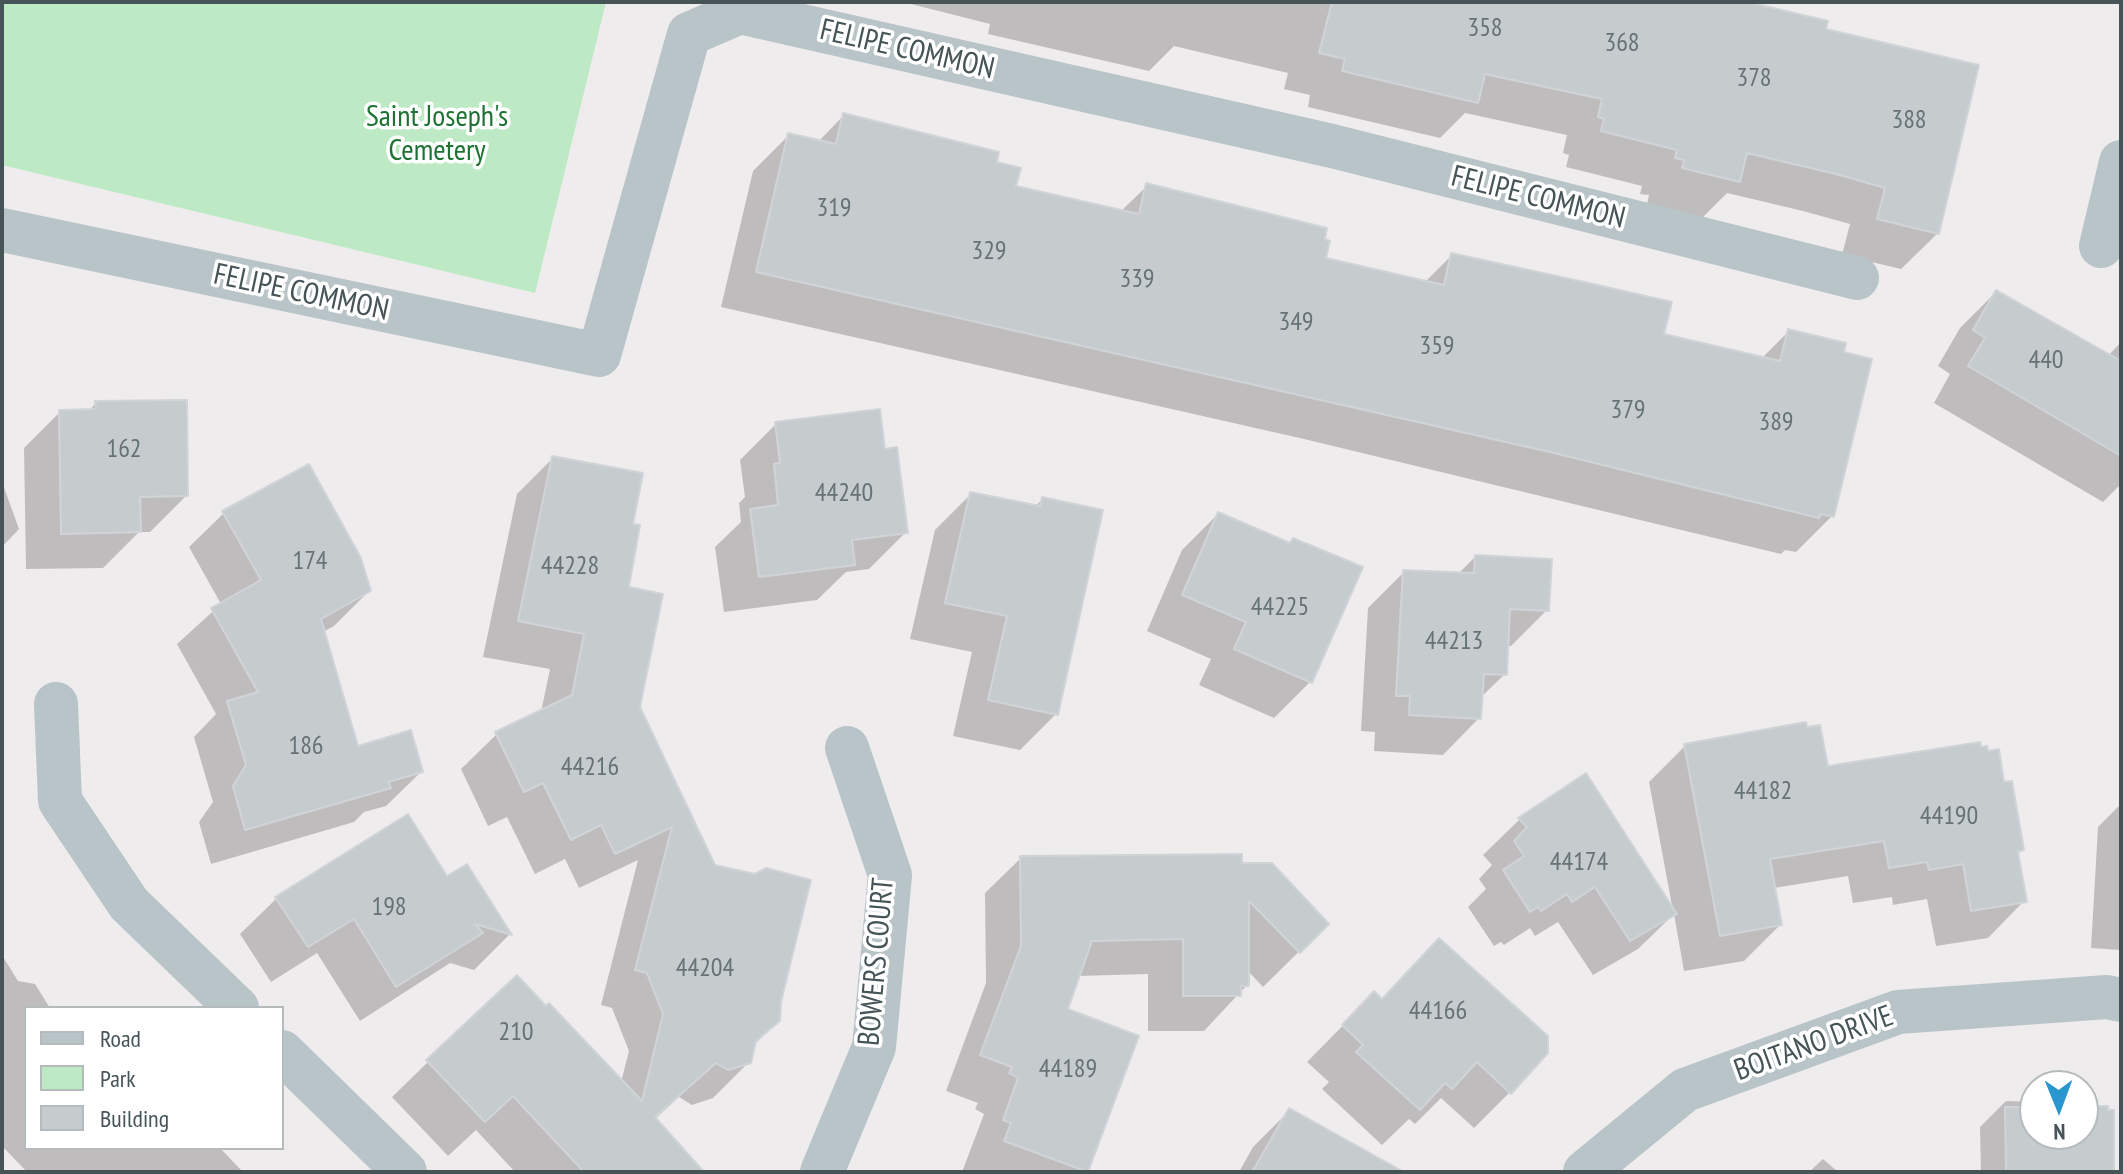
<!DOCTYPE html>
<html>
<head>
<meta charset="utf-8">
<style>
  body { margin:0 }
  #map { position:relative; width:2123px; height:1174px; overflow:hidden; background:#efeced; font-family:"PT Sans Narrow",sans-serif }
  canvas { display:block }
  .frame { position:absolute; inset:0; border:4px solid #465458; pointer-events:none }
  .legend { position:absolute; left:24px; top:1006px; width:260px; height:144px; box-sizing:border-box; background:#fff; border:2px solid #b5bbbc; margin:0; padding:10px 14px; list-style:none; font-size:24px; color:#465458 }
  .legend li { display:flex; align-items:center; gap:16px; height:40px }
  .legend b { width:40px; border:2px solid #b5bbbc }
  .north { position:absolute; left:2019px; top:1070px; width:80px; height:80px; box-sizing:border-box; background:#fff; border:2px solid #b5bbbc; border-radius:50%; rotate:179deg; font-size:22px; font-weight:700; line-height:32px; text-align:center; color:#465458 }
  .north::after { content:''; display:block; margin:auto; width:28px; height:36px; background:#2997cd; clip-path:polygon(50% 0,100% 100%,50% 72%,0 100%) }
</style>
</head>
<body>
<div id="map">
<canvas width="2123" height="1174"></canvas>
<div class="frame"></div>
<ul class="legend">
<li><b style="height:10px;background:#b9c4c8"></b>Road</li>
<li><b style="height:22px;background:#bdeac4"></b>Park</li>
<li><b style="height:22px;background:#c6cbce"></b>Building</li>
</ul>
<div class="north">N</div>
</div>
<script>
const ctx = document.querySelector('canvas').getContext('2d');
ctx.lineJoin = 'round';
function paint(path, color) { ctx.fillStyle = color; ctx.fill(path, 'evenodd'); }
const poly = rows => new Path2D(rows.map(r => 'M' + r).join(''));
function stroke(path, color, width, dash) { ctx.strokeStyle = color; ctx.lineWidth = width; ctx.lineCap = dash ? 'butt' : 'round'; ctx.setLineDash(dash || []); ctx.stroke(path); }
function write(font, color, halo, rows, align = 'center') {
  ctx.font = font + ' "PT Sans Narrow",sans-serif'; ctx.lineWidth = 7; ctx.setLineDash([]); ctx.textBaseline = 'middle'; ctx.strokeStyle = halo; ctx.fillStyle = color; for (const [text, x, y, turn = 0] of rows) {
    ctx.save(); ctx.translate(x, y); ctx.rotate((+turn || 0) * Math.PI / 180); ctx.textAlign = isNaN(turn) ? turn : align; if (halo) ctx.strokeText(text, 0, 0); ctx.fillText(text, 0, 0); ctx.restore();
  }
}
const green = poly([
  [2,2,606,2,535,293,2,165]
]);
const shadow = poly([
  [903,2,1739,2,1823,31,1938,233,1901,269,1842,255,1850,224,1803,211,1727,193,1702,218,1647,204,1649,195,1640,194,1642,186,1566,167,1569,155,1563,153,1567,135,1465,113,1440,138,1308,107,1310,95,1284,89,1288,73,1174,46,1149,71,988,34,990,24],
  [844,115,994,163,1014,188,1120,212,1147,186,1324,259,1425,282,1452,255,1662,336,1761,359,1788,332,1832,516,1796,552,1785,550,1781,554,1304,439,721,307,753,171,789,135,818,142],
  [1996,292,2108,356,2121,342,2121,484,2103,502,1934,403,1950,374,1938,366,1960,328],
  [96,403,186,496,150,532,139,532,103,568,26,569,24,448,60,412,88,412],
  [776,424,884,451,905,533,869,569,846,572,817,600,724,612,715,547,741,522,739,503,745,497,740,460],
  [553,458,630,525,626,588,638,708,779,1002,778,1021,753,1046,749,1062,713,1098,692,1105,679,1097,655,1119,702,1172,515,1172,476,1130,448,1156,392,1097,428,1062,621,1082,629,1051,612,1008,601,1005,638,860,579,888,565,859,535,874,507,817,488,826,461,769,497,734,541,712,550,669,483,657,517,494],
  [2,482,19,529,2,547],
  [971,494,1034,507,1043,499,1056,714,1020,750,953,736,972,652,910,639,935,530],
  [224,513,369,591,334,626,323,632,357,748,421,772,386,806,364,812,354,822,211,864,199,822,213,802,194,737,216,714,177,644,221,604,189,547],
  [1218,514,1289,545,1310,682,1274,718,1199,685,1211,659,1147,631,1182,550],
  [1475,557,1547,610,1511,646,1506,646,1505,674,1480,698,1479,718,1443,755,1374,751,1375,732,1361,731,1368,608,1404,572,1458,574],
  [1685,746,1826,768,2003,785,2022,849,2016,855,2024,901,1988,938,1936,946,1927,899,1893,905,1892,897,1853,903,1848,876,1774,888,1780,925,1744,961,1684,971,1674,914,1638,949,1593,975,1558,922,1535,936,1530,928,1504,945,1501,942,1494,946,1468,907,1486,889,1479,879,1492,865,1483,855,1519,820,1586,776,1673,911,1649,782],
  [2121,804,2121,950,2091,948,2098,827],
  [1021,858,1240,866,1327,924,1263,987,1247,970,1247,985,1204,1031,1148,1031,1148,974,1078,976,1066,1010,1137,1037,1086,1172,962,1172,984,1114,975,1109,978,1103,946,1091,986,983,985,893],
  [467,867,509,935,474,970,450,963,360,1021,317,953,271,982,240,934,277,898,446,879],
  [1439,940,1510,1092,1474,1128,1441,1098,1415,1124,1409,1119,1382,1145,1322,1089,1329,1082,1307,1062,1374,994,1381,1000],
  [2,955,18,981,35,984,50,1008,26,1008,26,1148,220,1148,243,1172,27,1172,2,1146],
  [2006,1101,2035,1102,2035,1134,2083,1134,2083,1108,2112,1172,1981,1172,1980,1127],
  [1289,1111,1400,1172,1239,1172,1253,1147],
  [1823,1159,1838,1172,1809,1172]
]);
const building = poly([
  [1332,2,1748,2,1828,21,1826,29,1979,65,1939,234,1877,219,1885,188,1840,175,1747,153,1740,182,1682,168,1684,160,1675,158,1677,150,1601,131,1604,119,1598,117,1602,99,1485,74,1478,103,1342,71,1345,59,1319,53,1332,2],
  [843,113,999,152,997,162,1021,168,1016,186,1139,214,1146,183,1327,228,1325,239,1330,241,1326,258,1444,285,1451,253,1589,283,1672,302,1664,334,1780,361,1788,329,1846,343,1844,352,1872,359,1834,517,1821,514,1819,518,1550,452,756,272,788,133,836,144,843,113],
  [1996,290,2121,361,2121,456,1968,366,1985,338,1973,330,1996,290],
  [187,400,188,496,140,497,141,532,61,534,59,410,96,409,95,401,187,400],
  [880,409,885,449,897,447,908,533,852,540,855,565,759,577,750,509,778,505,774,464,780,463,775,422,880,409],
  [552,456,643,473,633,524,640,525,629,587,663,594,640,707,715,865,755,874,766,868,811,880,781,1002,780,1021,756,1041,751,1063,728,1070,716,1063,655,1117,704,1172,584,1172,513,1096,485,1122,426,1060,517,975,546,1006,549,1003,642,1101,663,1014,647,973,635,970,672,827,615,854,601,825,571,840,543,783,524,792,495,732,572,695,584,634,518,621,552,456],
  [309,464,361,558,371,591,321,619,358,746,411,730,423,772,388,782,391,788,245,830,233,786,246,765,227,701,258,692,211,608,261,580,222,511,309,464],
  [970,492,1040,506,1042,497,1103,510,1058,715,988,700,1007,616,945,603,970,492],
  [1218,512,1290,543,1293,538,1363,567,1312,683,1234,649,1246,622,1182,595,1218,512],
  [1475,555,1552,559,1549,611,1510,609,1507,675,1484,674,1481,719,1409,715,1410,696,1396,696,1403,570,1474,573,1475,555],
  [1806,722,1807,727,1820,725,1828,766,1980,742,1981,747,1987,746,1988,751,1999,749,2004,782,2012,781,2024,850,2018,852,2027,902,1971,911,1963,864,1929,870,1927,862,1889,868,1884,841,1770,859,1782,925,1720,936,1684,744,1806,722],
  [1586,773,1677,914,1630,941,1595,887,1572,902,1567,894,1541,911,1538,907,1530,912,1503,870,1524,856,1514,841,1527,827,1518,818,1586,773],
  [408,814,447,876,467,864,512,935,475,924,483,933,396,987,354,919,308,947,275,897,408,814],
  [1242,854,1242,863,1272,863,1329,924,1300,953,1249,901,1249,986,1241,986,1241,996,1183,996,1183,939,1092,941,1068,1009,1139,1036,1088,1172,1004,1141,1011,1123,1003,1120,1018,1078,1009,1073,1012,1067,980,1055,1021,946,1020,856,1242,854],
  [1439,938,1548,1036,1548,1053,1511,1094,1477,1062,1452,1089,1445,1083,1420,1110,1356,1052,1363,1045,1342,1025,1374,991,1382,999,1439,938],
  [2083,1106,2108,1106,2108,1110,2114,1110,2114,1172,2006,1172,2005,1107,2035,1107,2035,1134,2083,1134,2083,1106],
  [1289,1108,1404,1172,1252,1172,1289,1108]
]);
const minor = poly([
  [2,230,599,355,689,34,740,12,1332,146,1857,278],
  [2101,246,2121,162],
  [56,704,60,801,129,904,237,1008],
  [282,1052,405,1172],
  [822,1172,874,1047,890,875,847,748],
  [1585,1172,1685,1090,1898,1012,2107,997,2121,1000]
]);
const numberNames = [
  ["358",1485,29],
  ["368",1622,44],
  ["378",1754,79],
  ["388",1909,121],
  ["319",834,209],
  ["329",989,252],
  ["339",1137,280],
  ["349",1296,323],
  ["359",1437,347],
  ["440",2046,361],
  ["379",1628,411],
  ["389",1776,423],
  ["162",124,450],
  ["44240",844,494],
  ["174",310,562],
  ["44228",570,567],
  ["44225",1280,608],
  ["44213",1454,642],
  ["186",306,747],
  ["44216",590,768],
  ["44182",1763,792],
  ["44190",1949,817],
  ["44174",1579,863],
  ["198",389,908],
  ["44204",705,969],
  ["44166",1438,1012],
  ["210",516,1033],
  ["44189",1068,1070]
];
const streetNames = [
  ["FELIPE COMMON",907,50,13],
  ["FELIPE COMMON",1538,198,14],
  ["FELIPE COMMON",301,293,12],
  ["BOWERS COURT",877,962,-85],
  ["BOITANO DRIVE",1814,1044,-20]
];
const parkNames = [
  ["Saint Joseph's",437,117],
  ["Cemetery",437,151]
];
paint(green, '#bdeac4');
paint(shadow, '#0003');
paint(building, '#c6cbce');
stroke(building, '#d1d4d7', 2);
stroke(minor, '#b9c4c8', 44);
write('26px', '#667276', null, numberNames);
write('30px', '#465458', '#fff', streetNames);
write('30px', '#1e7234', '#fff', parkNames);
</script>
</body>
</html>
